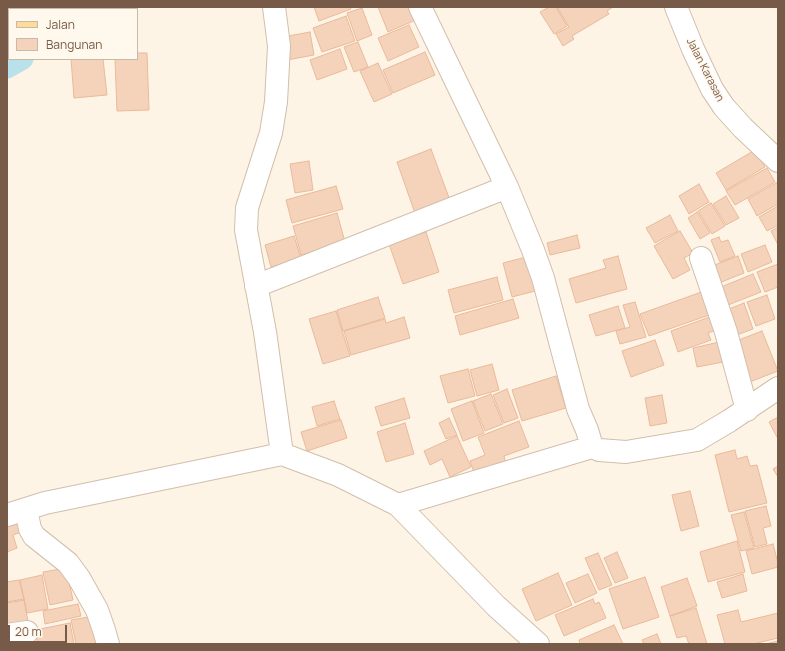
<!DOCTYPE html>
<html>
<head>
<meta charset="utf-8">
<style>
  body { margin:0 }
  #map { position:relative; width:785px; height:651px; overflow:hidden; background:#fef4e5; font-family:Manrope,sans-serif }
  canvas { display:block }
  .frame { position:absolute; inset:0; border:8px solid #785a48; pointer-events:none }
  .legend { position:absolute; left:8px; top:8px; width:130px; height:52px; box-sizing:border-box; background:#fff8ec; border:1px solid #c9b9aa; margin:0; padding:5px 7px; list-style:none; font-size:12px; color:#785a48 }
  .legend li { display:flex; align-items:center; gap:8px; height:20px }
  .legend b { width:20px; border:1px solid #c9b9aa }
  .scale { position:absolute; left:8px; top:625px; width:59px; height:18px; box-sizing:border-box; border:2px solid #785a48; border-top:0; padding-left:5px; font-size:12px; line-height:14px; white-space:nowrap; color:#785a48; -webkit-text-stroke:3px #fff8ec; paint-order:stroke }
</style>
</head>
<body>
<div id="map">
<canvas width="785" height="651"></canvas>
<div class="frame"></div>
<ul class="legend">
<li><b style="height:5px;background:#ffdb9a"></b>Jalan</li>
<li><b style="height:11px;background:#f5d3ba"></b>Bangunan</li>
</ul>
<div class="scale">20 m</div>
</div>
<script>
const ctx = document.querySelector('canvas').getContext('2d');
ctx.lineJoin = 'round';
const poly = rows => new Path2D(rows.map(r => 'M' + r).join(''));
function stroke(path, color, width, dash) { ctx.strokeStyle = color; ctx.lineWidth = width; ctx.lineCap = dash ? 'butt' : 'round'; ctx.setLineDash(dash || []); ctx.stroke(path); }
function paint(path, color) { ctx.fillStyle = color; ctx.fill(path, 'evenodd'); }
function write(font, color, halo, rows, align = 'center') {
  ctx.font = font + ' Manrope,sans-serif'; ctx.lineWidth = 3; ctx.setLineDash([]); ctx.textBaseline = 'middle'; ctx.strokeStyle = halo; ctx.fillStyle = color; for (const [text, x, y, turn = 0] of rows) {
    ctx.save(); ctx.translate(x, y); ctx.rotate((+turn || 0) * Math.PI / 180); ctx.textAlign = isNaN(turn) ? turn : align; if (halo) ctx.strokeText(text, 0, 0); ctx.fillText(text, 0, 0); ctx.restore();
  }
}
const canal = poly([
  [112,9,115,7],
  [7,68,23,59]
]);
const building = poly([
  [314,7,350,7,351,9,319,21,314,7],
  [378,7,413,7,418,19,388,32,378,7],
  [549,7,556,7,567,26,554,34,540,12,549,7],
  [557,7,613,7,607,11,609,14,572,36,574,39,563,46,556,34,569,27,557,7],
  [362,8,372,35,357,41,347,13,362,8],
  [346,16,355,41,322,52,313,28,346,16],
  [409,25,419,47,388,61,378,38,409,25],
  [310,32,314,55,287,60,283,37,310,32],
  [358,42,368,67,354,72,344,47,358,42],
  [340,49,347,69,317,80,310,60,340,49],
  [425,52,435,75,393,93,383,70,425,52],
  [137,53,147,53,149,110,117,111,115,59,137,59,137,53],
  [71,59,103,59,107,95,74,98,71,59],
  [378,63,392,94,374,102,360,71,378,63],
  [431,149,451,203,416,216,397,162,431,149],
  [755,150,765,167,726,190,716,173,755,150],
  [309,161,313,190,295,193,290,164,309,161],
  [767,168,775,182,735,205,726,191,767,168],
  [778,182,778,204,757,216,748,199,778,182],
  [699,184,709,202,689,214,679,196,699,184],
  [336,186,343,209,292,223,286,200,336,186],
  [726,196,739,218,726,225,713,204,726,196],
  [711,203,725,226,712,234,698,211,711,203],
  [778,206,778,225,767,231,759,217,778,206],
  [697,212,710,233,700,239,688,218,697,212],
  [337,213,345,242,301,255,293,226,337,213],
  [670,215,678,231,655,243,646,228,670,215],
  [778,227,778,245,771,231,778,227],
  [680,231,693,253,684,258,690,270,673,279,654,246,680,231],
  [426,232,439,272,403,284,389,244,426,232],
  [577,235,580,248,550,255,547,243,577,235],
  [294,236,301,259,271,267,265,245,294,236],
  [719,237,721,242,728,240,735,256,720,262,711,240,719,237],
  [765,245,772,262,748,272,741,254,765,245],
  [530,256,539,290,512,297,503,263,530,256],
  [618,256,627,289,576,303,569,279,606,268,603,260,618,256],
  [738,256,744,273,714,285,707,268,738,256],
  [778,264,778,287,765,292,757,272,778,264],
  [753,274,761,292,723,307,716,289,753,274],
  [497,277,503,300,454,313,448,290,497,277],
  [707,290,715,313,649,336,640,314,707,290],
  [767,295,775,319,756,326,747,302,767,295],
  [378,297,385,318,343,331,337,310,378,297],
  [513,299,519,318,460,335,455,316,513,299],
  [635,302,646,337,620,344,616,331,630,327,623,305,635,302],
  [744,303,753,329,734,336,724,311,744,303],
  [618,306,625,328,596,336,589,315,618,306],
  [336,311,350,356,323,364,309,319,336,311],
  [718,314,719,329,708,333,711,340,678,352,671,331,718,314],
  [404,317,410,338,351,355,344,331,385,319,386,323,404,317],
  [762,331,778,371,747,383,731,343,762,331],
  [655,340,664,365,631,377,622,351,655,340],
  [719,342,723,362,697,367,693,348,719,342],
  [492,364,499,390,477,396,470,370,492,364],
  [468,369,475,396,448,403,440,376,468,369],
  [556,376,566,408,522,421,512,390,556,376],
  [507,389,518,418,504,423,493,395,507,389],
  [491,394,503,424,485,431,473,401,491,394],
  [662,395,667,423,650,426,645,398,662,395],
  [404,398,410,418,381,426,375,407,404,398],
  [334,401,340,419,317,426,312,407,334,401],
  [472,401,484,433,463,441,451,409,472,401],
  [778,417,778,439,769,422,778,417],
  [449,418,457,435,446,439,439,423,449,418],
  [341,420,347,438,307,451,301,432,341,420],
  [519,421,529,447,504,456,506,463,475,475,470,461,485,455,478,437,519,421],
  [405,423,414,454,386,462,377,432,405,423],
  [457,436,471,467,450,477,442,459,430,465,424,451,457,436],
  [735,450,737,459,747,456,750,466,757,465,767,503,729,512,715,455,735,450],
  [778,466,778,477,773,469,778,466],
  [690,491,699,526,681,531,672,495,690,491],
  [766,506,771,526,763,528,767,544,755,547,745,511,766,506],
  [744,512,754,548,741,551,731,515,744,512],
  [20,518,24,531,13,535,17,548,7,552,7,522,20,518],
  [737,541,745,572,708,582,700,552,737,541],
  [773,544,778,563,778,567,752,574,746,551,773,544],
  [617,552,628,578,615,583,604,558,617,552],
  [598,553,612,585,599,590,585,558,598,553],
  [66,568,73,600,50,605,43,572,66,568],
  [558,573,572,605,536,621,522,589,558,573],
  [588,574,597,593,575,603,566,583,588,574],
  [743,574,747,591,722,598,717,582,743,574],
  [42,575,48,609,27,613,20,580,42,575],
  [645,577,659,617,623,629,609,589,645,577],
  [687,578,697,606,670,616,661,587,687,578],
  [19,580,24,599,7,602,7,582,19,580],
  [593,599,595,604,599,602,606,618,564,636,555,615,593,599],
  [24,600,29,627,7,631,7,603,24,600],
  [78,604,81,616,45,624,43,611,78,604],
  [696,608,707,644,689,644,686,636,677,638,670,616,696,608],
  [738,610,741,622,778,613,778,638,753,644,725,644,717,615,738,610],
  [94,616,100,644,76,644,71,620,94,616],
  [70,623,74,644,38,644,35,630,70,623],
  [614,625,623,644,580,644,579,640,614,625],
  [657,634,661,644,644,644,642,640,657,634],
  [778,641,778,644,765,644,778,641]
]);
const minor = poly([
  [420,7,507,187,533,250,543,278,578,409,587,430,592,447,599,450,626,452,697,440,729,421,778,388],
  [676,7,693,49,712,89,724,107,743,128,778,161],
  [701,258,726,332,747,410],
  [256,286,507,187],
  [282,454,338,475,398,505,496,606,538,644],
  [398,505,592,447],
  [26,509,30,529,34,536,68,563,79,578,97,610,104,630,108,644],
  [7,515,45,503,282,454,265,332,246,230,247,208,271,133,276,102,279,46,274,7],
  [7,635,27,632]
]);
const major = poly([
  [57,9,61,7],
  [7,36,9,35]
]);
const streetNames = [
  ["Jalan Karasan",705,70,63]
];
stroke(canal, '#b8e1e9', 21);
paint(building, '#f5d3ba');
stroke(building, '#e9b99a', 1);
stroke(minor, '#d2beac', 24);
stroke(major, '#dcd4cf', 24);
stroke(minor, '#fff', 22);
stroke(major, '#ffdb9a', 22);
write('11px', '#785a48', '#fff8ec', streetNames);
</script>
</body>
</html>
